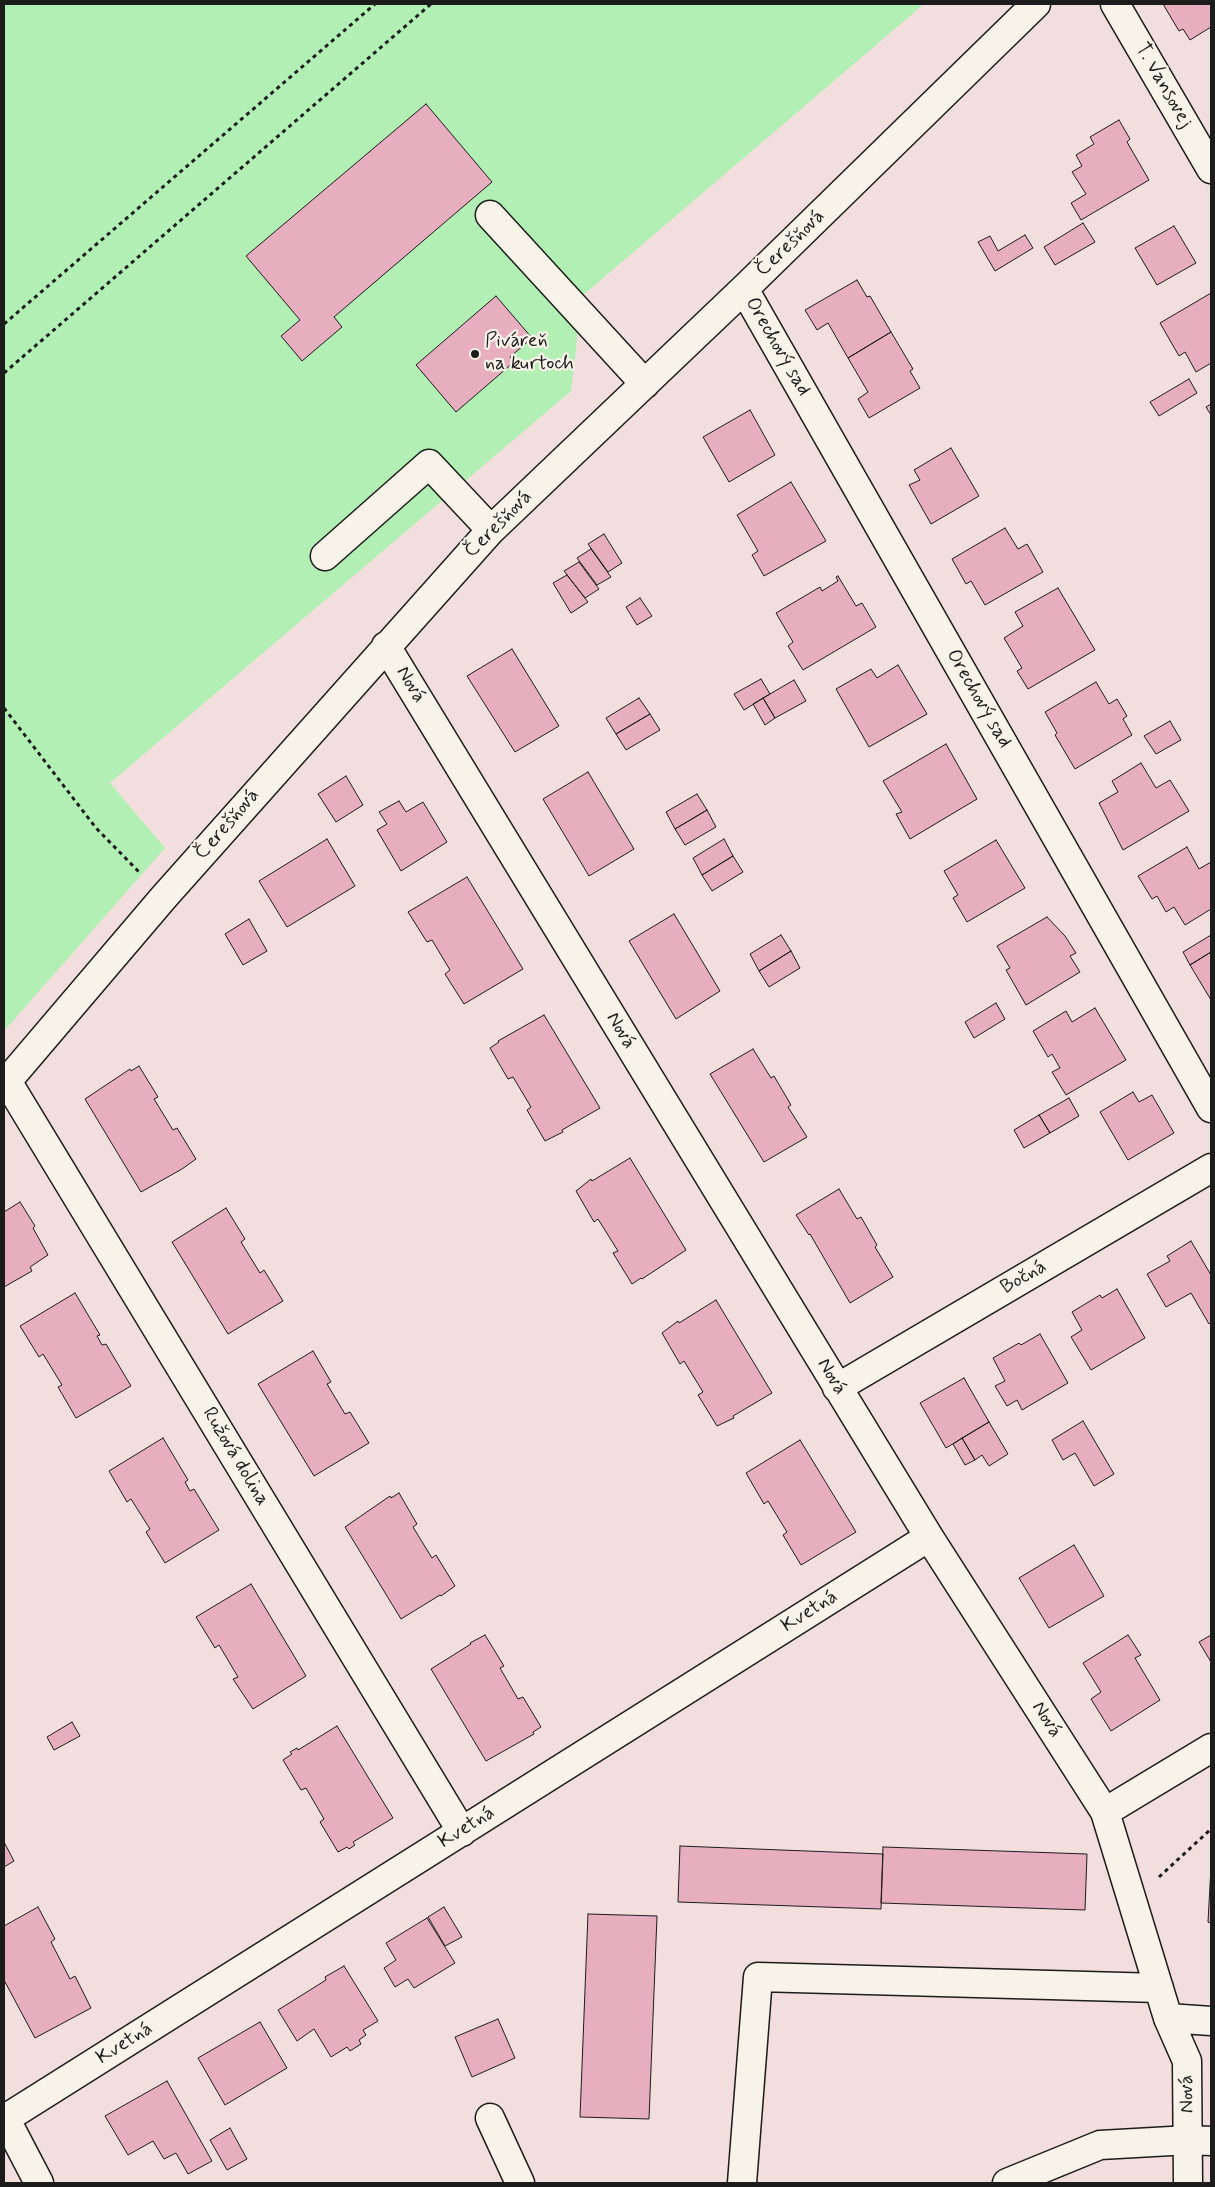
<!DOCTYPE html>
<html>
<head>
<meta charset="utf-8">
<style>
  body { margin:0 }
  #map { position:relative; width:1215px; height:2187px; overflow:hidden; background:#f2dedc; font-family:Mynerve,sans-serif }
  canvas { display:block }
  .frame { position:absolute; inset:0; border:5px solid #1c1c1c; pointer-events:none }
</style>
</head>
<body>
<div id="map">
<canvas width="1215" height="2187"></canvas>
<div class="frame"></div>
</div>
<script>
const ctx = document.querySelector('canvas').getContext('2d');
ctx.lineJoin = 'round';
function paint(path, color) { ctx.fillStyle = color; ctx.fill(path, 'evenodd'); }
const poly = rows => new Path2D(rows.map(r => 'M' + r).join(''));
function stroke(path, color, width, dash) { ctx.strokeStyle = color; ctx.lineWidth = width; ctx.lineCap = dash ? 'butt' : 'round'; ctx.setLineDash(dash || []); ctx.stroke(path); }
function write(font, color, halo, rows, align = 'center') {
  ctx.font = font + ' Mynerve,sans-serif'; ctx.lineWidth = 4.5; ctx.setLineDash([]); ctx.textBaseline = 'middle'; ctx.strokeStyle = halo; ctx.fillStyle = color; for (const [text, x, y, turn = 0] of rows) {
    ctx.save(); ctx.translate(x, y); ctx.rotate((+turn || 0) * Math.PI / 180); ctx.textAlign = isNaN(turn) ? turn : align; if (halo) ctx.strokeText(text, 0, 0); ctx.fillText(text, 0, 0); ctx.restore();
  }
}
const green = poly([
  [4,4,924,4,582,296,571,391,110,783,165,848,4,1031]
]);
const building = poly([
  [1163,4,1211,4,1211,27,1190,40,1183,29,1179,31,1163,4],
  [426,104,492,182,334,317,342,327,302,361,281,336,300,320,246,256,426,104],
  [1119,120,1130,139,1127,142,1149,180,1081,220,1071,203,1086,194,1072,172,1082,166,1076,155,1094,144,1090,137,1119,120],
  [1083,223,1095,242,1055,265,1044,247,1083,223],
  [1174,226,1196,263,1157,285,1135,248,1174,226],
  [1025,235,1033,248,995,271,978,242,990,236,998,251,1025,235],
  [857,280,867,297,870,296,891,332,848,358,828,323,817,330,805,310,857,280],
  [1211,293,1211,363,1196,372,1185,352,1179,356,1160,323,1211,293],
  [496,296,532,338,510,357,514,362,456,412,416,365,496,296],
  [891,332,913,369,910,371,920,388,869,418,858,399,868,392,848,358,891,332],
  [1189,379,1197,393,1159,416,1150,402,1189,379],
  [1211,404,1211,415,1206,407,1211,404],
  [750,410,775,455,729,482,703,437,750,410],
  [951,448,979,496,931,524,909,485,920,480,914,470,951,448],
  [791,482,826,541,764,576,752,555,758,551,737,515,791,482],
  [1005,528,1018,549,1027,544,1043,572,985,605,971,581,966,584,952,559,1005,528],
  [604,534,622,563,608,572,588,544,604,534],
  [591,549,611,577,597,585,577,558,591,549],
  [579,562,599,589,585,598,564,571,579,562],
  [567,575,588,602,571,613,553,583,567,575],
  [838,576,856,606,862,603,876,627,803,670,788,646,793,642,776,613,820,587,822,591,838,581,836,577,838,576],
  [1058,588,1095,650,1028,689,1017,671,1022,668,1004,638,1023,626,1015,612,1058,588],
  [640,598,652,616,637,625,626,607,640,598],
  [512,649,559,726,515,752,467,676,512,649],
  [898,665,927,714,869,747,836,689,871,669,877,678,898,665],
  [761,679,770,694,744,710,734,694,761,679],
  [794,680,806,701,775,718,763,698,794,680],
  [1096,682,1109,704,1117,699,1127,716,1123,719,1132,735,1075,769,1055,735,1057,733,1045,712,1096,682],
  [639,698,650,714,616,734,606,718,639,698],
  [763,698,775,718,765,725,753,704,763,698],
  [650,714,660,730,626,750,616,734,650,714],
  [1170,721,1181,740,1156,754,1144,736,1170,721],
  [946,744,977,799,910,839,896,814,902,812,883,781,946,744],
  [1141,763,1156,788,1170,780,1189,811,1123,850,1099,803,1118,792,1112,781,1141,763],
  [588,772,634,849,589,876,543,799,588,772],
  [346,776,363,805,336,822,318,794,346,776],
  [697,794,707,810,675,829,666,812,697,794],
  [399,801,406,812,423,802,447,842,401,871,377,830,387,824,379,812,399,801],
  [707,810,716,827,685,845,675,829,707,810],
  [327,839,355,886,287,927,259,881,327,839],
  [724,839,733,856,702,875,693,858,724,839],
  [996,840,1025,888,967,922,953,898,958,895,944,871,996,840],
  [1187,847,1199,869,1211,862,1211,909,1185,925,1174,907,1166,912,1157,896,1152,899,1138,876,1187,847],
  [733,856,743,872,712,891,702,875,733,856],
  [467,877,523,969,464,1004,445,974,450,970,432,940,427,942,408,912,467,877],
  [674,914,720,991,676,1019,629,941,674,914],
  [1047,917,1065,936,1076,953,1070,956,1080,972,1026,1005,1006,970,1010,968,997,946,1047,917],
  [249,919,267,951,243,965,225,934,249,919],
  [781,935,791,951,759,971,750,954,781,935],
  [1211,935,1211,952,1190,965,1183,952,1211,935],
  [791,951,800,968,769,987,759,971,791,951],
  [1211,952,1211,1000,1190,965,1211,952],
  [996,1003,1005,1019,974,1038,965,1022,996,1003],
  [1095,1008,1126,1060,1066,1095,1052,1072,1060,1068,1052,1054,1048,1057,1033,1031,1066,1011,1072,1022,1095,1008],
  [544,1015,600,1108,562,1130,563,1132,545,1141,527,1110,531,1107,513,1077,508,1079,490,1048,499,1042,498,1041,544,1015],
  [753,1049,771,1078,774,1076,791,1105,788,1107,807,1137,764,1162,710,1074,753,1049],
  [139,1066,158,1097,154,1099,173,1130,177,1128,196,1159,182,1169,141,1192,85,1099,130,1069,131,1071,139,1066],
  [1133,1092,1139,1102,1152,1095,1174,1133,1128,1160,1100,1112,1133,1092],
  [1069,1098,1079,1116,1050,1133,1039,1115,1069,1098],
  [1039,1115,1050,1133,1024,1148,1014,1130,1039,1115],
  [630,1158,686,1250,642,1279,641,1278,632,1284,613,1253,618,1251,598,1219,594,1222,576,1191,591,1179,592,1181,630,1158],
  [839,1189,857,1219,861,1217,877,1245,875,1247,893,1277,850,1303,810,1234,809,1235,796,1215,839,1189],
  [20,1202,35,1226,33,1228,48,1255,30,1267,32,1271,4,1287,4,1212,20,1202],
  [226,1208,245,1239,241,1242,260,1273,264,1270,283,1301,228,1334,172,1242,226,1208],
  [1191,1241,1211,1275,1211,1322,1209,1324,1191,1293,1166,1307,1147,1274,1170,1261,1167,1256,1191,1241],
  [1117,1289,1145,1338,1091,1370,1071,1337,1082,1330,1072,1312,1100,1295,1102,1298,1117,1289],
  [75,1293,100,1335,97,1336,102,1345,106,1344,131,1386,76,1418,58,1387,62,1385,43,1354,39,1357,20,1326,75,1293],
  [716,1300,772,1393,733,1416,734,1418,717,1426,698,1395,703,1392,684,1361,680,1364,662,1333,678,1321,679,1323,716,1300],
  [1040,1334,1068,1383,1022,1410,1017,1400,1007,1406,995,1386,1005,1381,993,1358,1019,1343,1021,1345,1040,1334],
  [313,1351,331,1382,327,1384,345,1414,350,1412,369,1443,314,1476,258,1384,313,1351],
  [964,1378,989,1422,946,1448,920,1403,964,1378],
  [1083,1421,1114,1474,1094,1486,1075,1453,1063,1460,1052,1440,1083,1421],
  [989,1422,1008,1454,989,1466,982,1455,975,1460,962,1438,989,1422],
  [163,1438,188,1480,185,1482,190,1491,194,1489,219,1530,165,1563,146,1532,150,1529,131,1499,127,1502,109,1471,163,1438],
  [962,1438,975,1460,965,1465,953,1444,962,1438],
  [800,1440,856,1532,801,1565,783,1535,787,1532,768,1501,764,1504,746,1473,800,1440],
  [399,1493,417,1524,413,1527,432,1558,436,1555,455,1586,441,1596,440,1595,401,1619,345,1527,390,1496,391,1498,399,1493],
  [1074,1545,1104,1596,1049,1628,1019,1578,1074,1545],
  [251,1584,306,1676,253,1709,233,1679,238,1677,219,1645,215,1648,196,1617,251,1584],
  [485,1635,504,1666,500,1668,518,1699,523,1697,541,1727,533,1732,534,1734,486,1761,431,1669,471,1644,470,1643,485,1635],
  [1128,1635,1141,1655,1135,1658,1160,1700,1111,1731,1091,1699,1101,1692,1083,1663,1128,1635],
  [1211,1635,1211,1662,1199,1642,1211,1635],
  [72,1722,80,1736,54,1750,47,1737,72,1722],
  [337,1726,393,1818,353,1842,355,1845,349,1849,347,1847,338,1852,320,1822,324,1819,306,1788,301,1790,283,1760,292,1754,290,1752,297,1748,298,1750,337,1726],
  [4,1842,14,1861,4,1867,4,1842],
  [680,1846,883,1854,881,1909,678,1902,680,1846],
  [883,1847,1087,1854,1085,1910,881,1903,883,1847],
  [1211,1867,1211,1923,1208,1922,1211,1867],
  [38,1907,55,1939,51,1942,70,1979,75,1976,91,2008,35,2038,4,1980,4,1926,38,1907],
  [444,1907,462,1937,445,1946,428,1917,444,1907],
  [588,1914,657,1916,649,2119,580,2117,588,1914],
  [427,1918,455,1963,414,1988,408,1979,395,1987,384,1968,396,1960,386,1943,427,1918],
  [344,1966,378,2021,363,2030,366,2035,359,2040,361,2044,350,2051,347,2047,331,2057,314,2029,297,2041,278,2010,326,1980,325,1977,344,1966],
  [498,2019,515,2058,472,2077,455,2037,498,2019],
  [260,2022,287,2068,225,2105,198,2058,260,2022],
  [167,2081,212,2161,188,2174,176,2153,164,2159,153,2141,128,2155,105,2116,167,2081],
  [230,2128,247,2159,227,2170,210,2140,230,2128]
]);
const path = poly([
  [4,324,375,4],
  [4,373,431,4],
  [4,708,96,828,140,873],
  [1159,1877,1211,1829]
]);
const minor = poly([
  [1115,4,1211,169],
  [490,215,645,384],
  [744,289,1211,1108],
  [325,556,429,464,491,530],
  [386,646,929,1537,1105,1812,1168,2018,1187,2061,1188,2183],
  [7,1081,462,1832],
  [4,1085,164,897,491,530,744,289,1036,4],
  [837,1388,1211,1168],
  [1105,1812,1211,1748],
  [1168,2018,1211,2021],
  [4,2116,39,2183],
  [490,2118,520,2183],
  [5,2119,929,1537],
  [742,2183,758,1977,1159,1988],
  [1007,2183,1100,2145,1189,2140,1211,2141]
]);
const markers = [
  [475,354,5,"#1c1c1c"]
];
const streetNames = [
  ["T. Vansovej",1163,86,60],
  ["Čerešňová",791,244,-44],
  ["Orechový sad",777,347,60],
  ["Čerešňová",499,525,-45],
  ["Nová",410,685,59],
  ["Orechový sad",978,699,60],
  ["Čerešňová",228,825,-49],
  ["Nová",620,1031,59],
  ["Bočná",1024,1278,-30],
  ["Nová",831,1377,59],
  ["Ružová dolina",235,1457,59],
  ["Kvetná",810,1612,-32],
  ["Nová",1046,1720,57],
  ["Kvetná",467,1828,-32],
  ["Kvetná",125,2044,-32],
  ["Nová",1188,2094,-91]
];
const poiNames = [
  ["Piváreň",485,342],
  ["na kurtoch",485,365]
];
paint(green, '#b2efb5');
paint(building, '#e7aec0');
stroke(building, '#1c1c1c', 1);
stroke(minor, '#1c1c1c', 31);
stroke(path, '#1c1c1c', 3, [4, 4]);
stroke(minor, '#f7f3e8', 28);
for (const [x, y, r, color] of markers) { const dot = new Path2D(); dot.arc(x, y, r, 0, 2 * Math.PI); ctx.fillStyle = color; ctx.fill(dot); stroke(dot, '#f7f3e8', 2); }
write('20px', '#1c1c1c', '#f7f3e8', streetNames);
write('20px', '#1c1c1c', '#f7f3e8', poiNames, 'left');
</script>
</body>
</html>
